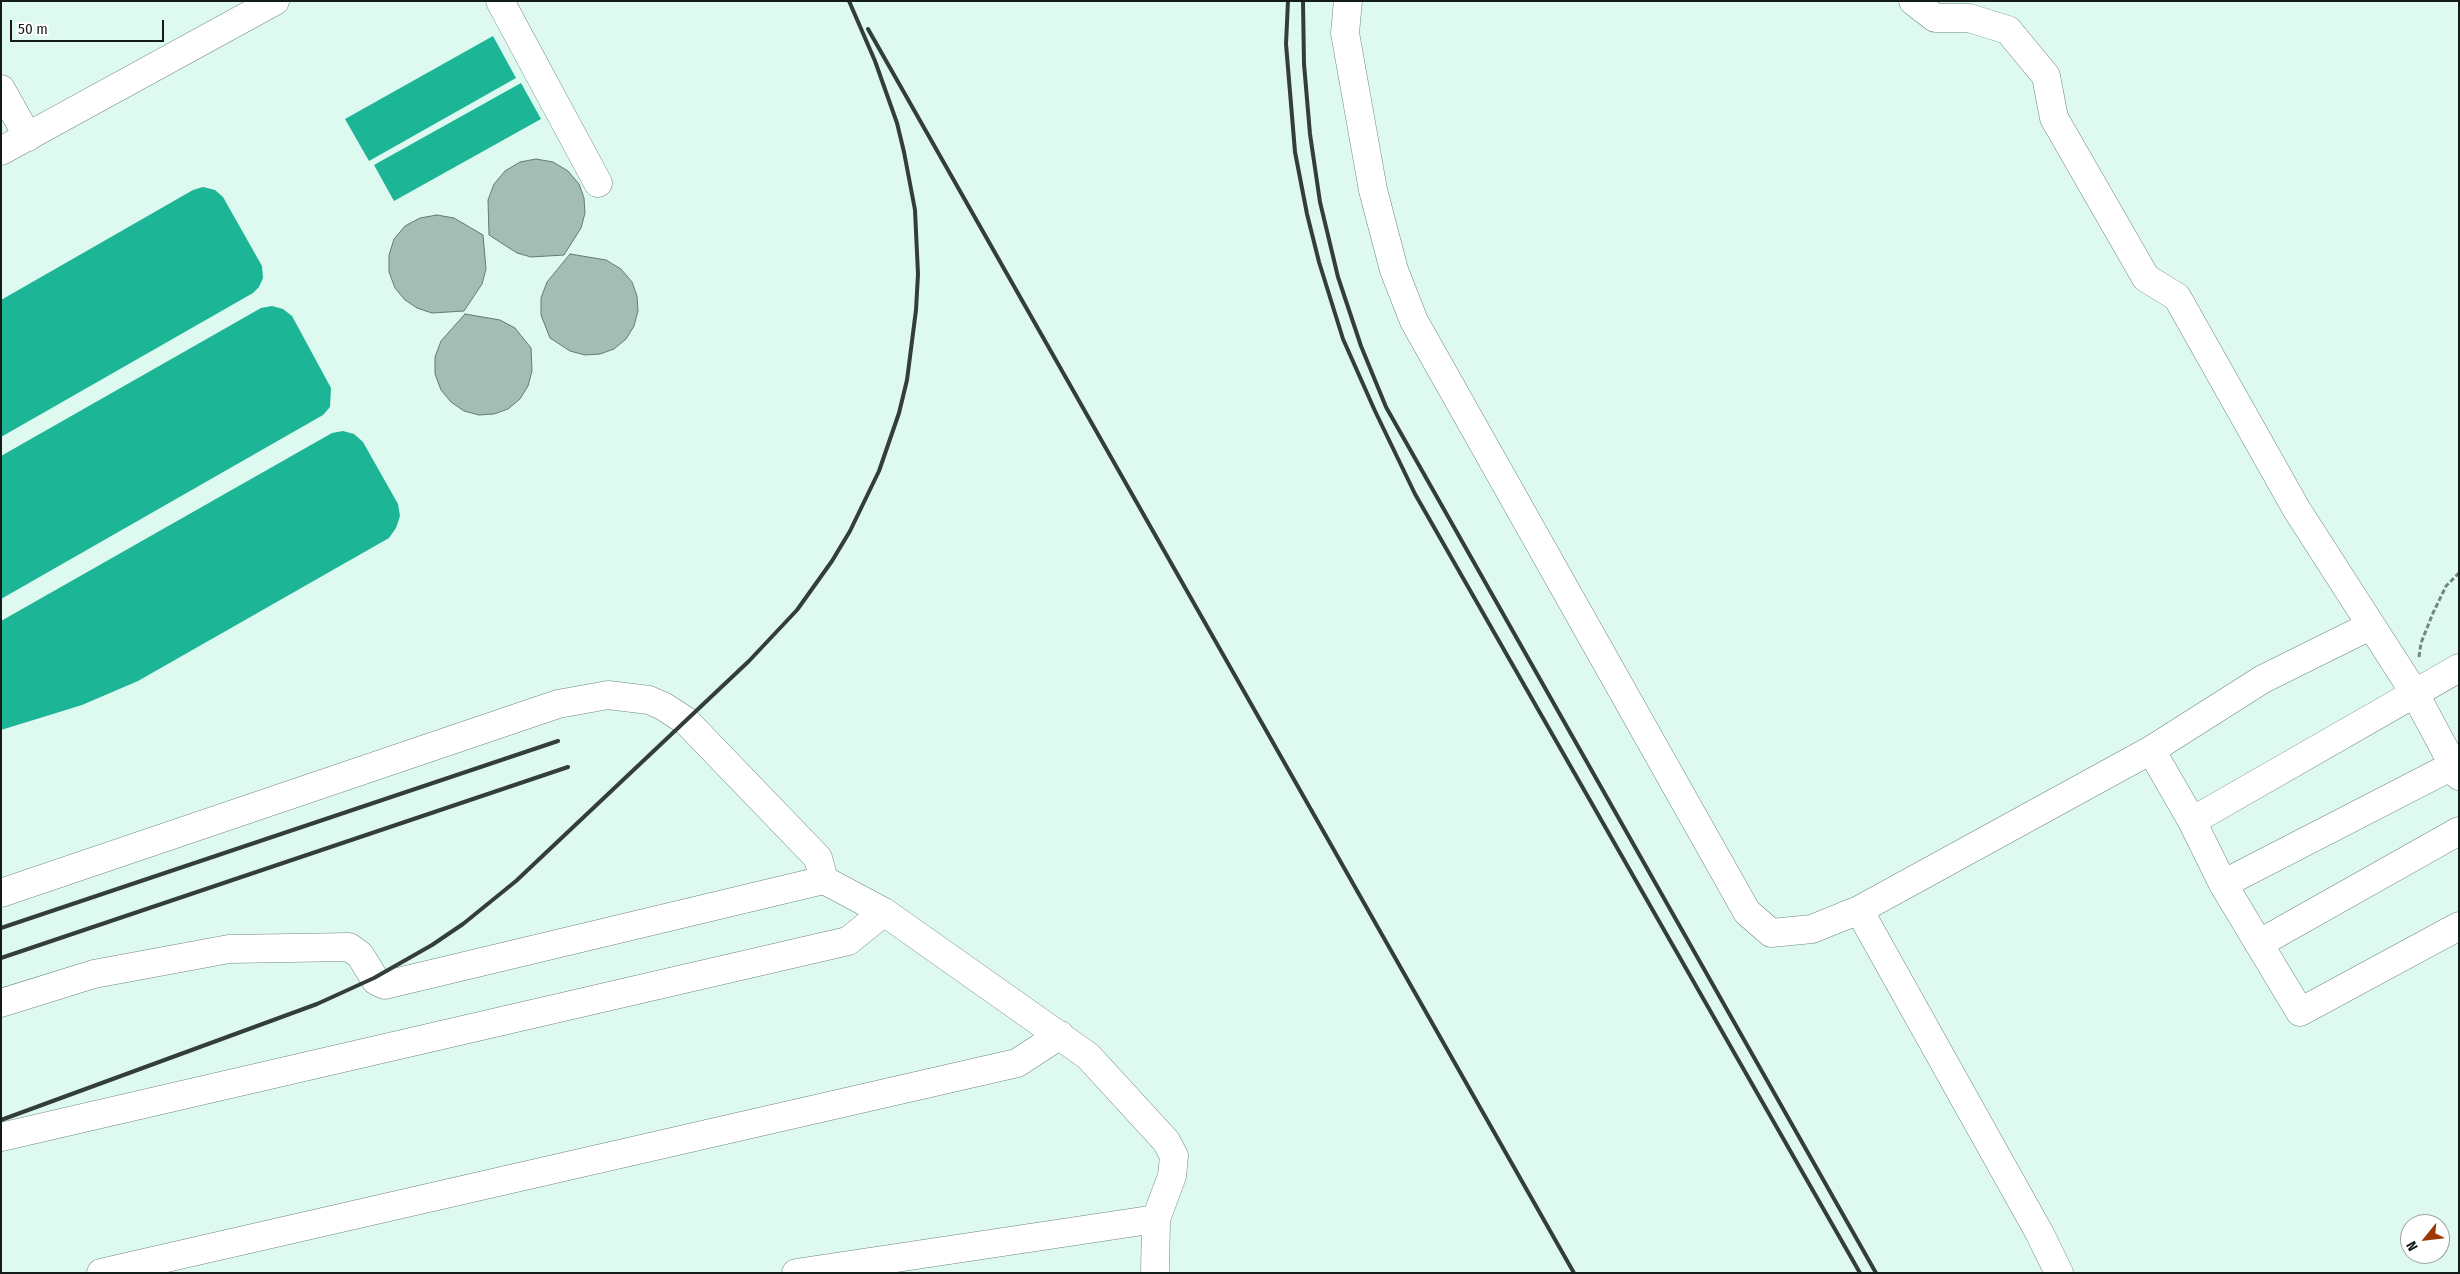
<!DOCTYPE html>
<html>
<head>
<meta charset="utf-8">
<style>
  body { margin:0 }
  #map { position:relative; width:2460px; height:1274px; overflow:hidden; background:#def9f0; font-family:"Fira Sans Condensed",sans-serif }
  canvas { display:block }
  .frame { position:absolute; inset:0; border:2px solid #131c19; pointer-events:none }
  .north { position:absolute; left:2400px; top:1214px; width:50px; height:50px; box-sizing:border-box; background:#fff; border:1px solid #a1a4a3; border-radius:50%; rotate:241deg; font-size:14px; font-weight:700; line-height:20px; text-align:center; color:#131c19 }
  .north::after { content:''; display:block; margin:auto; width:18px; height:22px; background:#9c3800; clip-path:polygon(50% 0,100% 100%,50% 72%,0 100%) }
  .scale { position:absolute; left:10px; top:20px; width:154px; height:22px; box-sizing:border-box; border:2px solid #131c19; border-top:0; padding-left:6px; font-size:15px; line-height:18px; white-space:nowrap; color:#131c19; -webkit-text-stroke:4px #fff; paint-order:stroke }
</style>
</head>
<body>
<div id="map">
<canvas width="2460" height="1274"></canvas>
<div class="frame"></div>
<div class="north">N</div>
<div class="scale">50 m</div>
</div>
<script>
const ctx = document.querySelector('canvas').getContext('2d');
ctx.lineJoin = 'round';
function paint(path, color) { ctx.fillStyle = color; ctx.fill(path, 'evenodd'); }
const poly = rows => new Path2D(rows.map(r => 'M' + r).join(''));
function stroke(path, color, width, dash) { ctx.strokeStyle = color; ctx.lineWidth = width; ctx.lineCap = dash ? 'butt' : 'round'; ctx.setLineDash(dash || []); ctx.stroke(path); }
const water = poly([
  [493,36,516,78,369,161,345,119],
  [521,83,541,119,394,201,374,165],
  [203,187,215,190,223,197,262,266,263,278,259,287,253,293,1,437,1,300,193,190],
  [272,306,283,309,292,316,331,388,330,407,323,415,1,599,1,456,261,308],
  [343,431,354,434,363,442,398,504,400,516,396,528,389,538,138,681,82,705,1,730,1,621,332,433]
]);
const building = poly([
  [536,159,553,162,568,171,579,184,584,198,585,213,581,228,564,255,531,257,517,253,489,235,488,200,494,184,505,171,520,162,536,159],
  [437,215,454,218,483,235,486,269,482,284,464,311,432,313,417,308,405,300,395,288,389,272,389,255,394,239,405,226,420,218,437,215],
  [570,254,606,260,621,269,632,282,637,296,638,311,634,326,626,339,614,349,600,354,585,355,570,351,550,338,541,315,541,298,547,282,570,254],
  [465,314,500,320,515,328,531,348,532,371,528,386,520,399,508,409,494,414,479,415,464,411,451,402,441,390,435,374,435,357,441,341,465,314]
]);
const path = poly([
  [2419,657,2421,643,2433,613,2446,586,2459,573]
]);
const minor = poly([
  [500,1,598,183],
  [1348,1,1345,33,1373,190,1394,270,1414,321,1747,912,1771,933,1812,929,1859,910,2151,750,2263,679,2370,626],
  [1913,1,1935,18,1969,18,2008,30,2046,76,2054,118,2146,278,2177,297,2297,510,2414,692,2459,776],
  [1,89,28,137],
  [1,151,275,1],
  [2151,750,2192,821,2223,884,2300,1012,2459,926],
  [2192,821,2459,668],
  [2223,884,2454,765],
  [1,893,558,704,608,695,649,700,663,706,686,721,818,858,824,880],
  [1859,910,2040,1234,2059,1273],
  [2260,943,2459,831],
  [1,1003,94,974,229,949,349,947,360,955,376,981,385,985,824,880,884,912,1088,1056,1166,1141,1174,1156,1172,1176,1156,1219,1155,1273],
  [1,1137,848,941,884,912],
  [101,1273,1017,1063,1060,1035],
  [796,1273,1156,1219]
]);
const rail = poly([
  [1288,1,1286,44,1295,152,1307,214,1319,262,1343,339,1375,411,1415,494,1860,1273],
  [1303,1,1304,64,1310,134,1320,202,1338,277,1361,346,1386,407,1876,1273],
  [868,29,1574,1273],
  [1,928,558,741],
  [1,958,568,767],
  [1,1120,317,1004,374,978,432,945,463,924,516,881,749,661,797,610,832,561,850,531,879,471,899,413,907,380,916,310,918,274,915,210,904,152,897,123,875,61,849,1]
]);
paint(water, '#1cb596');
paint(building, '#a3bcb4');
stroke(building, '#637a73', 1);
stroke(minor, '#6f877f', 29);
stroke(path, '#748680', 3, [5, 2.5]);
stroke(minor, '#fff', 28);
stroke(rail, '#333e3b', 4);
</script>
</body>
</html>
